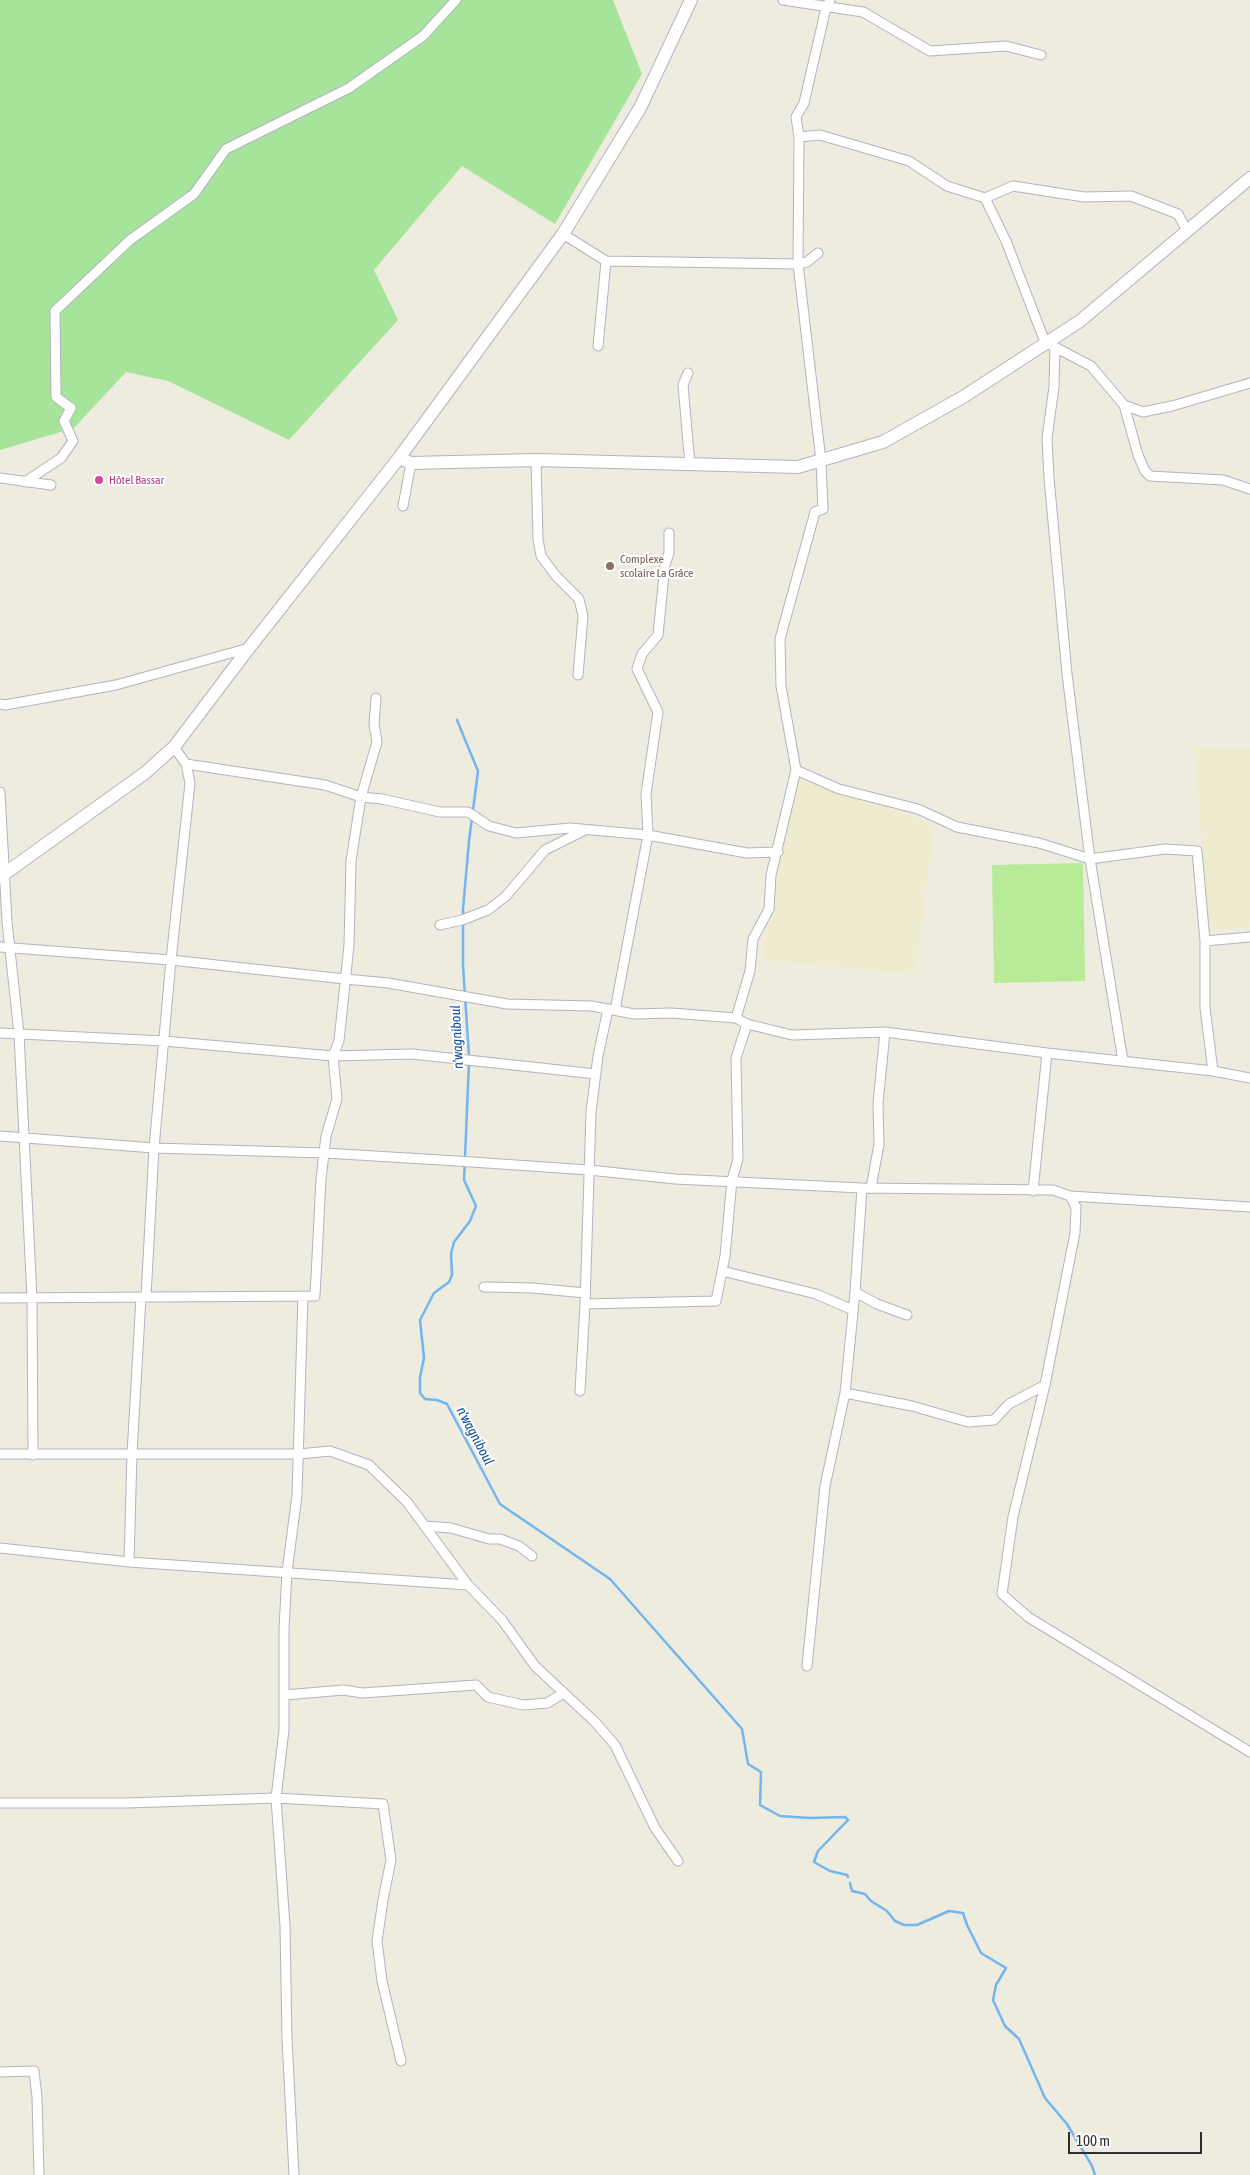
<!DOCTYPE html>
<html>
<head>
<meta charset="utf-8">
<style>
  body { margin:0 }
  #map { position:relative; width:1250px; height:2175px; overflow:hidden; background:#eeebdf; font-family:"Asap Condensed",sans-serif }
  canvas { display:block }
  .scale { position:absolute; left:1068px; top:2132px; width:134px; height:22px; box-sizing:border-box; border:2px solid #2d2d2d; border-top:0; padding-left:6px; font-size:15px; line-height:18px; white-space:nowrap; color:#2d2d2d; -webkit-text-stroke:4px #fff; paint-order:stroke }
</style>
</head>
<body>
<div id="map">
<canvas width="1250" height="2175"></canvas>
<div class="scale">100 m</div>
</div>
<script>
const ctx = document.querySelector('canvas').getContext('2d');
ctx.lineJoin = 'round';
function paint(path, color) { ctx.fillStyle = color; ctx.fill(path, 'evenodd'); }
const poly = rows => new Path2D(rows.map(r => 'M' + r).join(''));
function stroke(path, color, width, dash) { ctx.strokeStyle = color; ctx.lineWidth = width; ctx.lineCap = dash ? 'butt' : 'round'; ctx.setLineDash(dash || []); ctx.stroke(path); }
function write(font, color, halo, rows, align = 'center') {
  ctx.font = font + ' "Asap Condensed",sans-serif'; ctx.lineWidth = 4; ctx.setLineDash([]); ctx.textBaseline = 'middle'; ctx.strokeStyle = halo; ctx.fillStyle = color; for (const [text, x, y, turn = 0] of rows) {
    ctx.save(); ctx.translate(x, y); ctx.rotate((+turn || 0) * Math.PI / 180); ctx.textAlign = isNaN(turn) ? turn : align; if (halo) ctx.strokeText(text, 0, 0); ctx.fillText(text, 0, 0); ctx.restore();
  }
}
const education = poly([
  [1194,748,1250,749,1250,927,1209,930],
  [796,770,934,825,916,974,762,960]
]);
const green = poly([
  [0,0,613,0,642,74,555,224,462,166,374,270,398,320,289,440,168,381,126,372,74,428,0,450]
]);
const pitch = poly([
  [1083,863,1085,981,994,983,992,865]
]);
const stream = poly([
  [457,720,478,771,469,841,463,909,463,965,469,1057],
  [469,1063,464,1180,476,1206,470,1221,454,1242,451,1254,452,1275,449,1282,434,1293,420,1320,424,1358,420,1377,420,1393,425,1399,437,1400,447,1404,500,1504,610,1579,742,1729,748,1764,761,1772,760,1805,780,1816,810,1818,845,1817,848,1820,818,1851,814,1862,830,1871,847,1875,848,1877],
  [850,1883,852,1891,865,1894,871,1901,887,1911,895,1921,904,1925,917,1925,949,1911,963,1913,967,1925,981,1953,1006,1968,996,1985,993,2000,1005,2026,1019,2039,1045,2098,1067,2124,1092,2166,1095,2175]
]);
const street = poly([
  [783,0,863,12,930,51,1006,46,1041,55],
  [799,137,820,135,909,161,947,186,985,198,1006,241,1045,342,1091,366,1124,405,1143,412,1172,406,1250,383],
  [985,198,1013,186,1084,197,1131,196,1178,214,1187,231],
  [563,234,606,261,798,264,821,461,823,509,815,512,780,639,781,686,796,770,771,875,769,909,753,939,750,971,736,1018],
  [818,253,807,262,798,264,799,137,796,117,804,103,826,8,830,0],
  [598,346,606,261],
  [688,373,683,385,690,465],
  [1124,405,1138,455,1145,471,1150,476,1223,480,1250,489],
  [536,460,538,539,541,556,556,576,579,599,583,616,578,675],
  [0,478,51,485],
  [25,482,61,458,73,441,64,421,71,408,56,397,55,311,130,240,194,194,226,149,349,88,423,36,456,0],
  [403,506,411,463],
  [0,704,5,705,116,685,249,648],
  [186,764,325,785,361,797,382,799,440,812,468,812,489,826,516,833,570,828,648,835,747,853,778,852],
  [796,770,839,789,918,809,957,827,1039,843,1090,859,1067,674,1049,478,1047,438,1054,387,1055,347],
  [0,792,7,922,19,1034,32,1298,33,1455],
  [440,925,462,920,488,910,506,896,545,850,583,831],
  [0,947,171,960,345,979,388,983,507,1004,591,1006,608,1009,598,1056,591,1112,585,1304,716,1301,725,1256,732,1180,738,1159,736,1058,747,1024],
  [608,1009,634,1014,671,1013,736,1018,747,1024,792,1035,885,1032,1047,1053,1033,1191],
  [615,1010,648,835,646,794,658,712,637,669,642,654,658,635,665,565,669,553,669,533],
  [0,1033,164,1041,333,1056,412,1054,596,1074],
  [1047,1053,1213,1071,1250,1078],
  [1123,1061,1090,859,1165,849,1197,851,1205,941],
  [1213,1071,1205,1008,1205,941,1250,937],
  [0,1136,154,1148,325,1153,457,1161,589,1170,675,1179,862,1188,1053,1190,1070,1196,1076,1207,1075,1233,1045,1385,1013,1517,1002,1594,1028,1617,1250,1752],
  [871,1188,879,1144,878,1103,885,1032],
  [1070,1196,1250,1207],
  [722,1271,816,1294,853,1310],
  [484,1287,533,1288,585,1293],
  [855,1292,877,1304,907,1315],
  [146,1297,154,1148,171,960,190,783,186,764,174,747],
  [0,1298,315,1296,321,1179,326,1136,337,1099,333,1056,339,1041,349,945,351,861,361,797,377,742,374,724,376,698],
  [580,1391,585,1304],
  [845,1393,912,1406,968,1422,994,1420,1009,1404,1045,1385],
  [0,1454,299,1454,330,1451,369,1465,407,1502,468,1585,502,1620,535,1666,595,1722,615,1745,655,1828,678,1861],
  [425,1526,451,1528,489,1539,500,1539,519,1546,532,1556],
  [0,1548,129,1562,468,1585],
  [129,1562,132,1454,141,1297],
  [807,1666,825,1486,845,1393,855,1292,862,1188],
  [284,1695,344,1690,362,1693,476,1685,488,1697,523,1705,547,1703,564,1693],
  [0,1803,127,1803,276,1798,383,1804,391,1860,383,1900,377,1941,382,1981,401,2061],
  [0,2072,34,2071,37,2097,39,2175],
  [294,2175,287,2039,285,1926,276,1798,284,1730,284,1628,287,1572,297,1495,303,1296]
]);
const secondary = poly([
  [399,458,411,463,536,460,798,467,883,442,963,397,1080,321,1250,178],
  [0,877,145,773,174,747,249,648,399,458,563,234,640,108,691,0]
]);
const markers = [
  [99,480,5,"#d1479c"],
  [610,566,5,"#8d6e63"]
];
const hotelNames = [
  ["Hôtel Bassar",109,480]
];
const educationNames = [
  ["Complexe",620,559],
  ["scolaire La Grâce",620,573]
];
const waterNames = [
  ["n'wagniboul",457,1037,-93],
  ["n'wagniboul",475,1436,62]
];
paint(education, '#efebcf');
paint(green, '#a6e49c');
paint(pitch, '#b7eb98');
stroke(stream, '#73b5ef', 2.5);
stroke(street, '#b3b3c0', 11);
stroke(secondary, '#b3b3c0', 14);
stroke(street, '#fff', 9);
stroke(secondary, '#fff', 12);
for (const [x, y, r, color] of markers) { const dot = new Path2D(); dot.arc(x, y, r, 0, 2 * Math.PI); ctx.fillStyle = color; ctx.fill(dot); stroke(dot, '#fff', 2); }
write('12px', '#b23c85', '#fff', hotelNames, 'left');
write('12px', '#785e54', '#fff', educationNames, 'left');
write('italic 14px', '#0d50a0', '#fff', waterNames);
</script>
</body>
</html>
